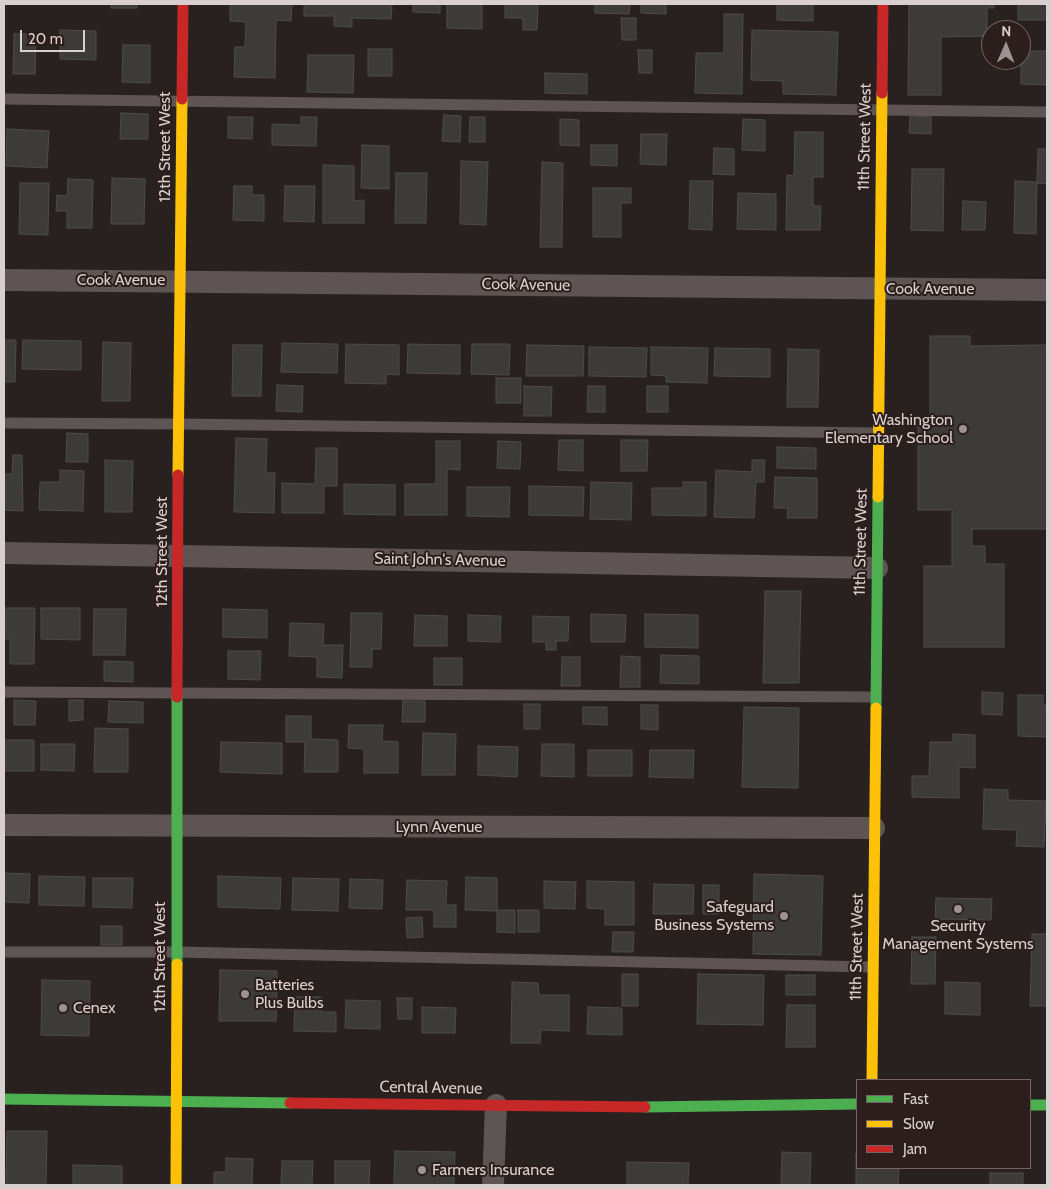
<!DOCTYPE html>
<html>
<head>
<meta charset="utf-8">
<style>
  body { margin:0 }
  #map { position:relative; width:1051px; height:1189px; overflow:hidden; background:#282120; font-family:Cabin,sans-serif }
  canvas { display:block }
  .frame { position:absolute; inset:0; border:5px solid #dacfcf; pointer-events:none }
  .legend { position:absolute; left:856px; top:1079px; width:175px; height:90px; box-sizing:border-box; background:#2c1e1d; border:1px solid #726564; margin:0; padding:6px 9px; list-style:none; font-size:15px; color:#dacfcf }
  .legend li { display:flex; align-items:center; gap:10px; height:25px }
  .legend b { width:25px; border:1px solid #726564 }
  .north { position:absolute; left:981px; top:20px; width:50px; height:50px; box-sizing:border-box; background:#2c1e1d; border:1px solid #726564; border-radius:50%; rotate:1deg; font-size:14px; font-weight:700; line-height:20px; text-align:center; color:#dacfcf }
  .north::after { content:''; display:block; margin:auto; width:18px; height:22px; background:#9c9292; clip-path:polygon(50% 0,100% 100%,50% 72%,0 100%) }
  .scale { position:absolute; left:20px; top:30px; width:65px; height:22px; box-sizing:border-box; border:2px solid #dacfcf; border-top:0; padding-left:6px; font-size:15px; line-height:18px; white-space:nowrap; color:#dacfcf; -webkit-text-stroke:4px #2c1e1d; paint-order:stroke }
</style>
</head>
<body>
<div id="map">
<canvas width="1051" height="1189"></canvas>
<div class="frame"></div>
<ul class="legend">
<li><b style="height:6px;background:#4caf50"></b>Fast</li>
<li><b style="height:6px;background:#ffc107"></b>Slow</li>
<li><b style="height:6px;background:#c62828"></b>Jam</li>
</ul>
<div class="north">N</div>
<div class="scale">20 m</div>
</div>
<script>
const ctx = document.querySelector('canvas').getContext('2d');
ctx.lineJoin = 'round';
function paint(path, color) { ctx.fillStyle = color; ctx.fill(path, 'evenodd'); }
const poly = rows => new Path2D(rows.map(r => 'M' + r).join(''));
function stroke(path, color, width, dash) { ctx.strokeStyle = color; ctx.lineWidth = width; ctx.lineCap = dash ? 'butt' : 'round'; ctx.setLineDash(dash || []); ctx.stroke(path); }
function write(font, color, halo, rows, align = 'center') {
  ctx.font = font + ' Cabin,sans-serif'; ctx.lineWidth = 4; ctx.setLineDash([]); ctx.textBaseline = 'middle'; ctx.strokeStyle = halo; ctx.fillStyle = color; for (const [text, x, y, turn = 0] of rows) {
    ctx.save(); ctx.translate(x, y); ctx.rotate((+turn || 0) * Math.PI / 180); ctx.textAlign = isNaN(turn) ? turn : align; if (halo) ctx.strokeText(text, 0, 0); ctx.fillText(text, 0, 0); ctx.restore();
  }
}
const building = poly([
  [111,4,137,4,137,8,111,8,111,4],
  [230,4,292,4,291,21,276,20,275,78,234,77,235,47,245,47,246,22,230,21,230,4],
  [304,4,392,4,391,19,352,18,352,27,334,26,334,16,304,16,304,4],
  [413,4,440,4,440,13,413,12,413,4],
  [447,4,482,4,482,29,447,28,447,4],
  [505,4,538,4,537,30,523,30,523,18,505,18,505,4],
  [595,4,630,4,629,14,595,13,595,4],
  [641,4,666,4,666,14,641,13,641,4],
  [777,4,813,4,813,21,777,20,777,4],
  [909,4,994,4,994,8,987,8,987,36,941,37,941,95,908,95,909,4],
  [1018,4,1047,4,1047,20,1018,20,1018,4],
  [724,14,743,14,742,94,695,93,696,53,724,53,724,14],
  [621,18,636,18,636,40,622,40,621,18],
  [60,30,96,31,96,60,60,59,60,30],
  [752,30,838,32,836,95,783,94,783,81,751,80,752,30],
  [14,34,36,34,35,74,13,74,14,34],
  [123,45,150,45,150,83,122,82,123,45],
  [368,49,392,49,392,76,368,76,368,49],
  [638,50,652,50,652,73,639,73,638,50],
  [1021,51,1047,51,1047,85,1021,84,1021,51],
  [308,55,354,55,353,93,307,92,308,55],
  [545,73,587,74,587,94,545,93,545,73],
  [121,113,148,114,148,139,120,139,121,113],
  [444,115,461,116,460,142,442,141,444,115],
  [910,116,931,117,931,134,909,133,910,116],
  [228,117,253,117,252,139,228,138,228,117],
  [301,117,317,117,316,146,272,145,272,124,301,125,301,117],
  [470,117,485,117,485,142,469,142,470,117],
  [560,119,579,120,579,146,560,145,560,119],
  [743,119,765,120,765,151,742,150,743,119],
  [7,129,49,131,47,168,6,166,7,129],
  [795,132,823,132,823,177,813,177,813,206,821,206,820,230,786,230,787,175,794,176,795,132],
  [641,134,667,134,666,165,640,164,641,134],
  [362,145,389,146,389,189,361,188,362,145],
  [591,145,617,145,617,166,591,165,591,145],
  [714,148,734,149,734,175,713,174,714,148],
  [1038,149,1047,149,1047,184,1037,183,1038,149],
  [461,161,488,162,486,225,460,224,461,161],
  [542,162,563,163,562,247,540,247,542,162],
  [323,165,354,166,354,201,364,200,364,223,323,223,323,165],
  [912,169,944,169,943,231,911,230,912,169],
  [396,173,427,173,426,223,395,223,396,173],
  [112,178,145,179,144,224,111,224,112,178],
  [68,179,93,180,92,228,67,228,67,211,56,211,57,195,67,196,68,179],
  [690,181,713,181,712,230,689,229,690,181],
  [1015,181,1037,182,1036,234,1014,233,1015,181],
  [20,183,49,183,48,235,19,234,20,183],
  [234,186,252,186,252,195,264,195,264,221,233,220,234,186],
  [285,186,315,186,314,222,284,221,285,186],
  [593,188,631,188,631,203,621,203,621,237,593,237,593,188],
  [738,193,776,194,776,230,737,229,738,193],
  [963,201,986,202,985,230,962,230,963,201],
  [930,336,970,336,970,346,1047,345,1047,529,972,529,972,546,985,546,985,564,1004,564,1004,647,924,647,924,566,952,566,952,510,918,510,918,425,930,426,930,336],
  [4,340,16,340,15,382,4,382,4,340],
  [23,340,81,341,81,370,22,369,23,340],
  [103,342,131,343,130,401,102,401,103,342],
  [282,343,338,344,337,373,281,372,282,343],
  [346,344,399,345,399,375,386,374,386,384,345,383,346,344],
  [408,344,460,345,460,374,407,373,408,344],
  [472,344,510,344,509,375,471,374,472,344],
  [233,345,262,345,261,396,232,396,233,345],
  [527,345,584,346,583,376,526,376,527,345],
  [589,347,647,348,646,377,589,376,589,347],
  [651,347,708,348,707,383,666,382,666,376,651,375,651,347],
  [715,348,770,349,770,377,714,376,715,348],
  [788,349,819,350,818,407,787,407,788,349],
  [496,378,521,378,521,403,496,403,496,378],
  [277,385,303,386,302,412,276,411,277,385],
  [524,386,552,387,551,416,524,416,524,386],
  [588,386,605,386,605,412,587,412,588,386],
  [647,386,668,386,668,412,647,412,647,386],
  [67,433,88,434,88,462,66,462,67,433],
  [236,438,267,439,266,473,275,473,274,513,234,512,236,438],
  [559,440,583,440,583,471,558,470,559,440],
  [621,440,648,440,647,471,621,471,621,440],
  [436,441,460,441,460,470,447,469,447,515,405,515,405,484,436,484,436,441],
  [498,441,521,442,520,469,497,468,498,441],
  [777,447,816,448,816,469,777,468,777,447],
  [316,448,337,448,337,486,324,486,324,513,282,513,282,483,315,484,316,448],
  [13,455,22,455,23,511,4,510,4,474,12,474,13,455],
  [105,460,133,461,132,512,105,512,105,460],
  [752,460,765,460,764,482,756,482,754,518,714,517,716,470,752,472,752,460],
  [60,470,84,471,83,511,39,510,40,482,60,482,60,470],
  [775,477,817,478,817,518,787,518,788,508,774,508,775,477],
  [591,482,632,483,631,520,590,519,591,482],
  [683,482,706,482,706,516,652,515,652,488,683,488,683,482],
  [344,484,395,485,395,515,344,514,344,484],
  [529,486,584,487,583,516,529,515,529,486],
  [467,487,510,487,509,517,467,516,467,487],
  [765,591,801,591,799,683,763,683,765,591],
  [4,608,35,608,34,664,10,664,10,639,4,639,4,608],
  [41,608,80,608,80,640,41,639,41,608],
  [94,609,126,609,125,655,93,655,94,609],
  [223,609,267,610,267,638,223,637,223,609],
  [351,613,382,613,381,649,372,649,372,667,350,667,351,613],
  [591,614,626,615,625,642,591,642,591,614],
  [645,614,698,615,698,648,645,647,645,614],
  [415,615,447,616,447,646,414,646,415,615],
  [468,615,501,616,500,642,468,641,468,615],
  [533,616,569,617,568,641,556,641,556,650,546,650,546,642,533,642,533,616],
  [290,623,324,624,323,645,343,645,342,678,317,677,317,657,289,656,290,623],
  [228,651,261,651,260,680,228,679,228,651],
  [661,655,699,656,699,684,660,683,661,655],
  [621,656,640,657,640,687,620,687,621,656],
  [562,657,580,657,580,686,561,686,562,657],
  [434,658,462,658,462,685,434,685,434,658],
  [104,661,133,662,133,682,104,681,104,661],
  [982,692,1003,693,1002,715,982,714,982,692],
  [1018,695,1043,695,1043,705,1047,705,1047,737,1018,736,1018,695],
  [14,700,36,701,35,725,14,725,14,700],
  [69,700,83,700,83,720,69,721,69,700],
  [109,701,143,702,143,723,108,722,109,701],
  [403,701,425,701,425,722,402,722,403,701],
  [524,704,540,704,540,729,524,729,524,704],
  [641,705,658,705,658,730,641,729,641,705],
  [583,707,607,707,607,725,583,724,583,707],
  [744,707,799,708,798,788,742,787,744,707],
  [286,716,311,716,311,739,338,740,338,772,304,772,305,742,286,742,286,716],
  [349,725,383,725,382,741,398,742,398,773,364,773,364,749,348,748,349,725],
  [95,728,128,729,128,772,94,772,95,728],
  [423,733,456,734,455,775,422,775,423,733],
  [953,734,975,735,975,768,959,767,959,798,912,797,912,776,929,776,930,742,953,742,953,734],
  [4,740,34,740,34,771,4,771,4,740],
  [221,742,282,743,282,774,220,772,221,742],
  [41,744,75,744,74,771,41,770,41,744],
  [542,744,574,744,574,777,541,776,542,744],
  [478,746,518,747,517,777,478,775,478,746],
  [588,750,632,750,632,776,588,776,588,750],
  [650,750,694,750,693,778,649,777,650,750],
  [984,789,1008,790,1008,800,1046,801,1044,847,1016,846,1017,830,983,829,984,789],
  [4,873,30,874,29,903,4,902,4,873],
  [754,874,823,876,821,955,753,954,754,874],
  [39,876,85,877,84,906,39,905,39,876],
  [218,876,281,878,280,909,218,907,218,876],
  [466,877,497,878,497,911,465,910,466,877],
  [93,878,133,878,132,908,93,907,93,878],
  [293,878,339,879,338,911,292,910,293,878],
  [350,879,383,880,382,909,349,908,350,879],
  [407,880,447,881,446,905,456,905,456,927,434,927,434,910,406,910,407,880],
  [544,881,576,882,575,909,544,908,544,881],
  [587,881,634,882,634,925,605,925,605,909,587,908,587,881],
  [654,884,694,885,693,914,653,914,654,884],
  [703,885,719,885,719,914,703,914,703,885],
  [936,898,992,899,991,920,935,919,936,898],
  [497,910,515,910,515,933,497,932,497,910],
  [518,910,539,910,539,932,518,932,518,910],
  [422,917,423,937,407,938,406,918,422,917],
  [101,926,122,926,122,945,101,945,101,926],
  [613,932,634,932,633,952,612,952,613,932],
  [1032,934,1047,934,1047,1006,1030,1006,1032,934],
  [912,937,936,937,935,984,911,984,912,937],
  [220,970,277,971,276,1021,219,1021,220,970],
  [622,974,638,974,638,1006,622,1006,622,974],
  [698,974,764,975,763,1025,697,1024,698,974],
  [786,975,815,975,815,995,786,995,786,975],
  [42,980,90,981,89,1036,41,1035,42,980],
  [512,982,538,983,539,995,569,995,569,1031,541,1030,540,1043,511,1043,512,982],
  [945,982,980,983,980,1015,945,1014,945,982],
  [295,997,321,997,321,1012,336,1012,336,1032,294,1031,295,997],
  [397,998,412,998,412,1019,398,1019,397,998],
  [346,1000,380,1001,380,1029,345,1028,346,1000],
  [787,1005,815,1005,815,1047,786,1047,787,1005],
  [422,1007,456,1008,455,1033,422,1033,422,1007],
  [588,1007,622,1008,622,1035,587,1034,588,1007],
  [7,1131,47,1131,46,1185,6,1185,7,1131],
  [395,1151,455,1152,454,1185,394,1185,395,1151],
  [782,1152,811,1153,810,1185,781,1185,782,1152],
  [856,1154,857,1168,899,1168,898,1185,856,1185,856,1154],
  [226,1158,253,1159,252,1185,214,1185,214,1172,226,1172,226,1158],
  [282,1161,313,1161,312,1185,281,1185,282,1161],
  [335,1161,370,1161,369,1185,335,1185,335,1161],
  [627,1162,689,1163,688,1185,627,1185,627,1162],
  [73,1165,122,1166,122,1185,73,1185,73,1165],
  [990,1173,1023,1173,1023,1185,990,1185,990,1173]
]);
const lane = poly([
  [4,99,1047,112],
  [4,423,178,424,878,433],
  [4,692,876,697],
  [4,952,176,952,873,967]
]);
const street = poly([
  [4,280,1047,290],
  [4,553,877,568],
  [4,825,874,828],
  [493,1185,496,1105]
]);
const fast = poly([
  [876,708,878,497],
  [177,964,177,697],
  [4,1099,290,1103],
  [1030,1105,1047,1105],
  [645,1107,857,1104]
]);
const slow = poly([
  [178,475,182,99],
  [878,497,882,93],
  [872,1080,876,708],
  [176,1185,177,964]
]);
const jam = poly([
  [882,93,883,4],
  [182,99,183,4],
  [177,697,178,475],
  [290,1103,645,1107]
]);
const markers = [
  [963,429,5,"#9c9292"],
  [958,909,5,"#9c9292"],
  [784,916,5,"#9c9292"],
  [245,994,5,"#9c9292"],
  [63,1008,5,"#9c9292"],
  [422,1170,5,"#9c9292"]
];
const streetNames = [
  ["11th Street West",865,137,-89],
  ["12th Street West",165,147,-90],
  ["Cook Avenue",121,280],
  ["Cook Avenue",526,285,1],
  ["Cook Avenue",930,289],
  ["11th Street West",861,542,-89],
  ["12th Street West",162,552,-90],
  ["Saint John's Avenue",440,560,1],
  ["Lynn Avenue",439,827],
  ["11th Street West",857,947,-89],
  ["12th Street West",160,957,-90],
  ["Central Avenue",431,1088,1]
];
const poiNames = [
  ["Washington",953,420,"right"],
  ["Elementary School",953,438,"right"],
  ["Safeguard",774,907,"right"],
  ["Business Systems",774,925,"right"],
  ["Security",958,926,"center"],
  ["Management Systems",958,944,"center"],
  ["Batteries",255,985],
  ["Plus Bulbs",255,1003],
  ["Cenex",73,1008],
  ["Farmers Insurance",432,1170]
];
paint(building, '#3c3b3a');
stroke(building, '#4e4c4b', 1);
stroke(lane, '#5e5453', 11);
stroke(street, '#5e5453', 22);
stroke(fast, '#4caf50', 11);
stroke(slow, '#ffc107', 11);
stroke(jam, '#c62828', 11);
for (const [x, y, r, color] of markers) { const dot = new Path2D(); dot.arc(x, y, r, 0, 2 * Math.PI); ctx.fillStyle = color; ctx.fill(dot); stroke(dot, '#2c1e1d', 2); }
write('16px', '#dacfcf', '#2c1e1d', streetNames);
write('16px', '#dacfcf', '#2c1e1d', poiNames, 'left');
</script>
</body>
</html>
